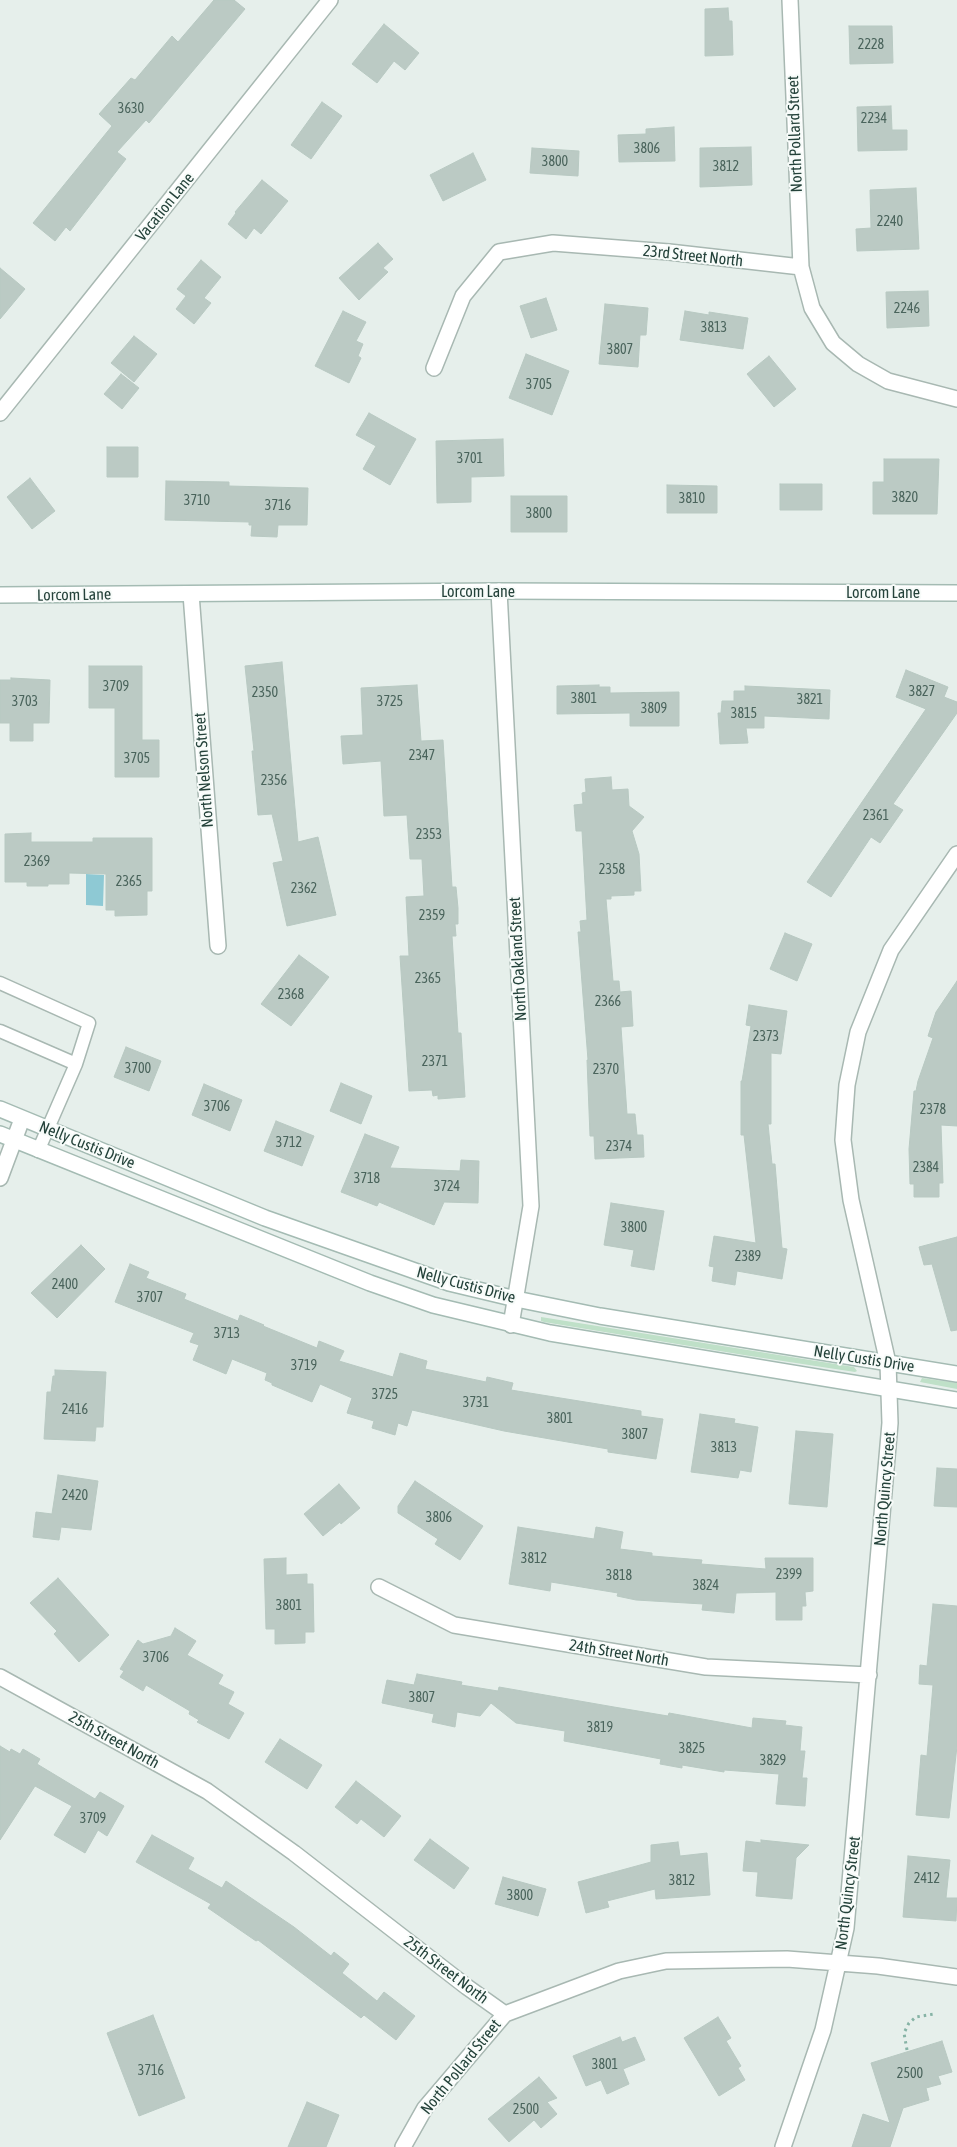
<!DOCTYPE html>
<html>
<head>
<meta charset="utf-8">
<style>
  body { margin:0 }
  canvas { display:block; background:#e6efeb }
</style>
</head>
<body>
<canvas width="957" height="2147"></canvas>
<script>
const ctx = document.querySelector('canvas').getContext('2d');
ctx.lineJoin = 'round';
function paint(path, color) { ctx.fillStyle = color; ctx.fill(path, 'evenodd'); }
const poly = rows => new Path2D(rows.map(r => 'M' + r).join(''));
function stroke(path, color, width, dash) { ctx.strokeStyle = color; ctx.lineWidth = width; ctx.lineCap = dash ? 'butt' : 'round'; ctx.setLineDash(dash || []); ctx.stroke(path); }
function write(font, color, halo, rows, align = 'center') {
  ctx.font = font + ' "Asap Condensed",sans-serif'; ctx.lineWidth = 4; ctx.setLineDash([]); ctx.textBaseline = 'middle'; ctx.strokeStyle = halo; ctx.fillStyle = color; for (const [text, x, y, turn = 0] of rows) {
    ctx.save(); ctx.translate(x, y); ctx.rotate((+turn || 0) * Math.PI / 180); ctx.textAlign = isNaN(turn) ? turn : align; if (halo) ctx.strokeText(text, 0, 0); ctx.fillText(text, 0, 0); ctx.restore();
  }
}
const green = poly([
  [541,1317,854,1367,857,1371,855,1372,750,1356,544,1322,541,1321],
  [922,1378,957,1383,957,1389,920,1382]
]);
const water = poly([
  [86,874,104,875,103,906,86,905]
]);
const building = poly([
  [214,0,234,0,245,9,149,123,146,120,117,152,126,159,70,231,66,227,55,241,33,223,112,126,99,114,131,78,135,80,172,36,178,42,214,0],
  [728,8,729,21,732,21,733,55,705,56,705,9,728,8],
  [384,24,419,53,405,70,394,61,377,83,352,64,384,24],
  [849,26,892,26,893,63,850,64,849,26],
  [322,102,342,116,311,159,291,145,322,102],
  [891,106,892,130,907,130,907,150,858,151,857,107,891,106],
  [674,127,675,161,619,162,618,135,646,134,646,129,674,127],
  [751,147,752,185,700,187,700,148,751,147],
  [532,148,579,151,578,176,530,173,532,148],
  [473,153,486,180,443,201,430,175,473,153],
  [262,180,288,201,261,234,254,228,246,239,228,224,236,213,235,212,262,180],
  [916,188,919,249,857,251,856,229,871,228,870,190,916,188],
  [378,243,393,259,383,268,388,272,359,300,339,278,378,243],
  [201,260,221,277,204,298,211,303,194,324,176,309,186,296,177,289,201,260],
  [0,268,25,289,0,319,0,268],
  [928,291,929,326,887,328,886,292,928,291],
  [546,298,557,330,531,338,520,306,546,298],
  [605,304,648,308,646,335,640,335,638,367,599,364,605,304],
  [343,311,366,322,356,341,363,344,358,356,361,358,349,383,315,366,343,311],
  [685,311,709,315,709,312,748,318,743,349,680,340,685,311],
  [134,336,157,354,134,382,111,363,134,336],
  [526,354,569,371,552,415,509,398,526,354],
  [769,356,796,389,774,407,747,374,769,356],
  [121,374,139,388,122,409,104,394,121,374],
  [369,413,416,439,390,485,363,469,376,446,356,435,369,413],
  [503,439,504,476,471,477,471,502,437,503,436,441,503,439],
  [107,447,138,447,138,477,107,477,107,447],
  [884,459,939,459,937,514,873,514,873,482,884,482,884,459],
  [30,478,55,511,32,529,7,497,30,478],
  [166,481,229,482,229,486,308,488,307,525,278,525,277,537,251,536,252,525,249,525,249,522,165,520,166,481],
  [780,484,822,484,822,510,780,510,780,484],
  [667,485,717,486,717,513,667,513,667,485],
  [511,496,567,496,567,532,511,532,511,496],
  [282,662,298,842,318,837,336,915,287,926,273,863,283,861,272,814,258,815,252,751,254,751,245,666,282,662],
  [89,666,142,666,142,740,159,740,159,777,115,777,115,708,89,708,89,666],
  [906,670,948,687,944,697,957,702,957,713,893,804,903,810,880,843,871,837,831,897,807,882,926,709,896,697,906,670],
  [11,678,50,680,49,723,33,723,33,741,10,741,10,723,0,723,0,680,11,680,11,678],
  [417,685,421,741,443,740,452,887,456,887,458,908,458,924,455,924,456,936,452,936,458,1033,461,1033,465,1097,438,1099,438,1095,433,1096,432,1090,409,1091,400,956,409,956,406,897,424,896,422,859,410,859,407,815,384,816,381,761,343,764,341,736,363,735,361,688,417,685],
  [599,685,599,687,610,687,610,693,679,692,679,726,630,726,630,713,557,714,557,686,599,685],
  [745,686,830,690,829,719,764,716,764,728,746,728,748,743,720,744,718,713,721,713,722,701,734,701,734,691,745,691,745,686],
  [611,777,612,790,628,789,629,806,644,817,632,831,639,854,641,891,634,891,634,895,611,896,611,899,606,899,613,981,619,981,620,992,631,991,633,1026,621,1027,627,1114,635,1114,637,1135,643,1135,644,1157,595,1159,594,1136,590,1136,587,1060,588,1060,578,932,581,932,580,921,587,920,582,831,576,831,574,805,583,804,582,793,586,792,585,779,611,777],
  [31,833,31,842,93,842,93,838,152,838,152,891,147,891,147,915,115,916,115,910,106,910,106,874,69,873,69,884,48,884,48,886,27,886,27,882,5,882,5,834,31,833],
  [785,933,812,944,797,981,770,969,785,933],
  [299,955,329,977,291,1026,261,1004,299,955],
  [957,981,957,1126,941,1125,943,1183,939,1183,939,1197,914,1197,914,1184,910,1184,909,1149,914,1091,916,1091,918,1081,933,1038,928,1036,936,1012,957,981],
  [749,1005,787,1011,781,1054,771,1053,771,1124,768,1124,772,1164,775,1164,782,1248,787,1249,782,1279,737,1271,735,1285,712,1281,714,1267,709,1266,714,1236,756,1243,744,1135,741,1135,741,1081,742,1081,751,1026,746,1025,749,1005],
  [126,1047,161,1061,149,1091,114,1077,126,1047],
  [341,1083,372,1096,361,1124,330,1111,341,1083],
  [204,1084,242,1100,230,1131,192,1115,204,1084],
  [276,1121,314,1136,302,1166,264,1151,276,1121],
  [365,1134,399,1147,390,1168,460,1171,461,1160,479,1161,478,1203,444,1202,434,1225,379,1202,377,1206,341,1192,365,1134],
  [611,1203,664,1211,654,1270,631,1266,634,1250,604,1245,611,1203],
  [957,1237,957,1330,951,1331,932,1264,924,1265,919,1247,957,1237],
  [81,1245,105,1269,57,1318,31,1293,81,1245],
  [130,1264,149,1272,146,1278,186,1294,184,1299,238,1321,240,1315,264,1325,263,1326,317,1348,319,1341,344,1351,339,1361,393,1377,400,1353,427,1361,425,1369,486,1382,487,1377,513,1383,511,1390,641,1411,641,1416,663,1419,656,1459,608,1452,608,1449,504,1431,412,1410,407,1426,398,1423,395,1435,372,1428,374,1421,347,1413,352,1398,320,1384,312,1402,272,1385,272,1383,265,1380,267,1373,232,1359,226,1374,193,1360,199,1345,190,1342,194,1333,115,1302,130,1264],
  [55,1370,106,1372,103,1427,96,1427,95,1441,44,1439,47,1392,51,1392,53,1376,55,1376,55,1370],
  [700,1414,735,1419,734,1423,758,1427,751,1472,740,1470,738,1478,691,1472,700,1414],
  [796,1431,833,1434,827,1507,789,1504,796,1431],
  [937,1468,957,1469,957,1507,934,1506,937,1468],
  [58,1475,98,1481,91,1530,61,1527,59,1540,33,1537,36,1512,52,1514,58,1475],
  [415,1481,483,1526,460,1560,435,1544,438,1539,398,1513,398,1506,415,1481],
  [339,1484,360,1508,341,1524,340,1522,323,1536,304,1514,339,1484],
  [518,1527,594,1539,596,1527,623,1532,620,1549,652,1553,652,1556,702,1560,701,1564,766,1569,765,1558,813,1558,813,1591,805,1592,806,1606,802,1606,802,1620,776,1620,776,1592,736,1593,734,1613,702,1610,703,1604,636,1600,617,1596,618,1593,551,1582,550,1591,509,1584,518,1527],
  [286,1558,286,1575,307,1574,307,1584,313,1584,314,1632,305,1632,305,1643,275,1644,275,1629,266,1629,264,1559,286,1558],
  [58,1578,109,1635,79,1662,54,1634,57,1631,30,1603,58,1578],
  [933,1604,957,1606,957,1746,949,1818,916,1815,921,1755,927,1756,933,1685,919,1684,920,1665,927,1666,933,1604],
  [175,1628,196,1641,187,1655,223,1675,218,1684,234,1692,228,1704,244,1713,229,1739,197,1722,199,1720,189,1714,190,1711,146,1685,143,1691,120,1677,124,1671,120,1669,138,1640,143,1644,171,1636,175,1628],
  [417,1674,462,1682,461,1685,498,1691,499,1687,614,1707,668,1716,669,1713,752,1728,753,1718,786,1721,785,1725,802,1727,800,1751,805,1751,802,1778,807,1778,805,1806,776,1804,779,1774,724,1770,724,1772,682,1765,682,1768,660,1764,661,1759,564,1741,565,1731,516,1723,491,1703,480,1716,457,1712,455,1727,432,1722,434,1714,382,1703,387,1680,414,1685,417,1674],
  [280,1739,322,1765,307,1789,265,1762,280,1739],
  [0,1746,10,1752,11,1749,20,1754,23,1749,40,1759,37,1764,95,1799,100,1792,124,1806,107,1836,98,1830,85,1853,54,1835,72,1806,35,1786,0,1840,0,1746],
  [356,1781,401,1816,384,1837,361,1819,357,1824,335,1807,356,1781],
  [152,1835,194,1858,188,1869,222,1888,226,1881,294,1927,331,1956,334,1952,349,1964,342,1973,377,2001,384,1992,415,2016,396,2040,364,2015,361,2018,258,1940,256,1941,208,1908,211,1904,136,1862,152,1835],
  [430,1839,469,1868,454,1889,414,1860,430,1839],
  [761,1840,809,1845,796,1858,792,1899,756,1896,758,1872,743,1871,746,1841,761,1843,761,1840],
  [678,1842,680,1856,707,1853,710,1895,656,1899,655,1889,607,1901,609,1907,586,1913,578,1882,651,1862,651,1845,678,1842],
  [908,1856,950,1860,946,1898,957,1898,956,1921,903,1917,908,1856],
  [503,1877,546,1889,538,1916,495,1904,503,1877],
  [153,2015,185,2098,139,2116,107,2033,153,2015],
  [718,2017,731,2038,726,2041,741,2066,738,2068,745,2080,719,2096,684,2038,718,2017],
  [620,2037,622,2042,635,2037,645,2060,623,2069,629,2084,607,2094,601,2080,586,2086,573,2056,620,2037],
  [942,2041,952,2072,938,2076,941,2084,926,2088,929,2100,903,2108,890,2147,852,2147,863,2114,890,2123,871,2063,942,2041],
  [539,2077,557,2098,547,2102,557,2114,541,2128,534,2120,509,2142,488,2119,539,2077],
  [307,2102,339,2115,326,2147,288,2147,307,2102]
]);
const path = poly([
  [907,2050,904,2033,909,2023,916,2017,934,2014]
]);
const lane = poly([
  [0,983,89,1023,76,1064,38,1151],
  [0,1031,76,1064]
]);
const street = poly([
  [790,0,801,267,812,308,833,343,858,364,888,381,957,399],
  [434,368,463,296,499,252,553,243,669,252,801,267],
  [0,413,330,0],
  [499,591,531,1206,511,1325],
  [191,594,218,946],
  [0,1178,22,1119],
  [379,1587,454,1625,706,1667,869,1675],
  [0,1677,207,1791,294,1853,467,1987,505,2014,619,1971,666,1961,787,1959,878,1966,957,1977],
  [403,2147,425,2108,505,2014],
  [783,2147,823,2030,846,1928,890,1423,888,1363,851,1200,843,1140,847,1085,858,1032,891,950,957,854]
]);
const secondary = poly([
  [0,595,499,591,957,593],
  [0,1109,265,1218,449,1283,516,1299,600,1316,957,1374],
  [0,1134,370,1283,433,1305,550,1333,957,1400]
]);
const numberNames = [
  ["2228",871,45],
  ["3630",131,109],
  ["2234",874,119],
  ["3806",647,149],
  ["3800",555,162],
  ["3812",726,167],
  ["2240",890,222],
  ["2246",907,309],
  ["3813",714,328],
  ["3807",620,350],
  ["3705",539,385],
  ["3701",470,459],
  ["3820",905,498],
  ["3810",692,499],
  ["3710",197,501],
  ["3716",278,506],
  ["3800",539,514],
  ["3709",116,687],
  ["3827",922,692],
  ["2350",265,693],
  ["3801",584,699],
  ["3821",810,700],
  ["3703",25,702],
  ["3725",390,702],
  ["3809",654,709],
  ["3815",744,714],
  ["2347",422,756],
  ["3705",137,759],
  ["2356",274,781],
  ["2361",876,816],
  ["2353",429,835],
  ["2369",37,862],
  ["2358",612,870],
  ["2365",129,882],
  ["2362",304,889],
  ["2359",432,916],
  ["2365",428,979],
  ["2368",291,995],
  ["2366",608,1002],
  ["2373",766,1037],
  ["2371",435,1062],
  ["3700",138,1069],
  ["2370",606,1070],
  ["3706",217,1107],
  ["2378",933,1110],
  ["3712",289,1143],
  ["2374",619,1147],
  ["2384",926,1168],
  ["3718",367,1179],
  ["3724",447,1187],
  ["3800",634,1228],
  ["2389",748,1257],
  ["2400",65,1285],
  ["3707",150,1298],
  ["3713",227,1334],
  ["3719",304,1366],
  ["3725",385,1395],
  ["3731",476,1403],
  ["2416",75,1410],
  ["3801",560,1419],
  ["3807",635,1435],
  ["3813",724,1448],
  ["2420",75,1496],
  ["3806",439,1518],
  ["3812",534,1559],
  ["2399",789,1575],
  ["3818",619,1576],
  ["3824",706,1586],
  ["3801",289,1606],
  ["3706",156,1658],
  ["3807",422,1698],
  ["3819",600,1728],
  ["3825",692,1749],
  ["3829",773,1761],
  ["3709",93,1819],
  ["2412",927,1879],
  ["3812",682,1881],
  ["3800",520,1896],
  ["3801",605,2065],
  ["3716",151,2071],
  ["2500",910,2074],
  ["2500",526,2110]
];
const streetNames = [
  ["North Pollard Street",795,134,-92],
  ["Vacation Lane",165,207,-51],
  ["23rd Street North",693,256,6],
  ["Lorcom Lane",478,592],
  ["Lorcom Lane",883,593],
  ["Lorcom Lane",74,595,-1],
  ["North Nelson Street",204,770,-94],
  ["North Oakland Street",518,959,-93],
  ["Nelly Custis Drive",87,1145,22],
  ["Nelly Custis Drive",466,1285,15],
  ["Nelly Custis Drive",864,1359,9],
  ["North Quincy Street",885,1489,-85],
  ["24th Street North",619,1653,9],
  ["25th Street North",114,1740,29],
  ["North Quincy Street",848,1893,-83],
  ["25th Street North",446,1970,37],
  ["North Pollard Street",461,2067,-51]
];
paint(green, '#bfe0c8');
paint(water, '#8ec9d4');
paint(building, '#bbcac4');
stroke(building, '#b8c9c2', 1);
stroke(lane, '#a8b8b2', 15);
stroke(street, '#a8b8b2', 18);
stroke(secondary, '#a4bbb3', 18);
stroke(path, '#86b3a5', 3, [2.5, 4]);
stroke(lane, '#fff', 12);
stroke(street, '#fff', 15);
stroke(secondary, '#fff', 15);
write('14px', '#4a645c', null, numberNames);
write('16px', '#24423a', '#f7fbf9', streetNames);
</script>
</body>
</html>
